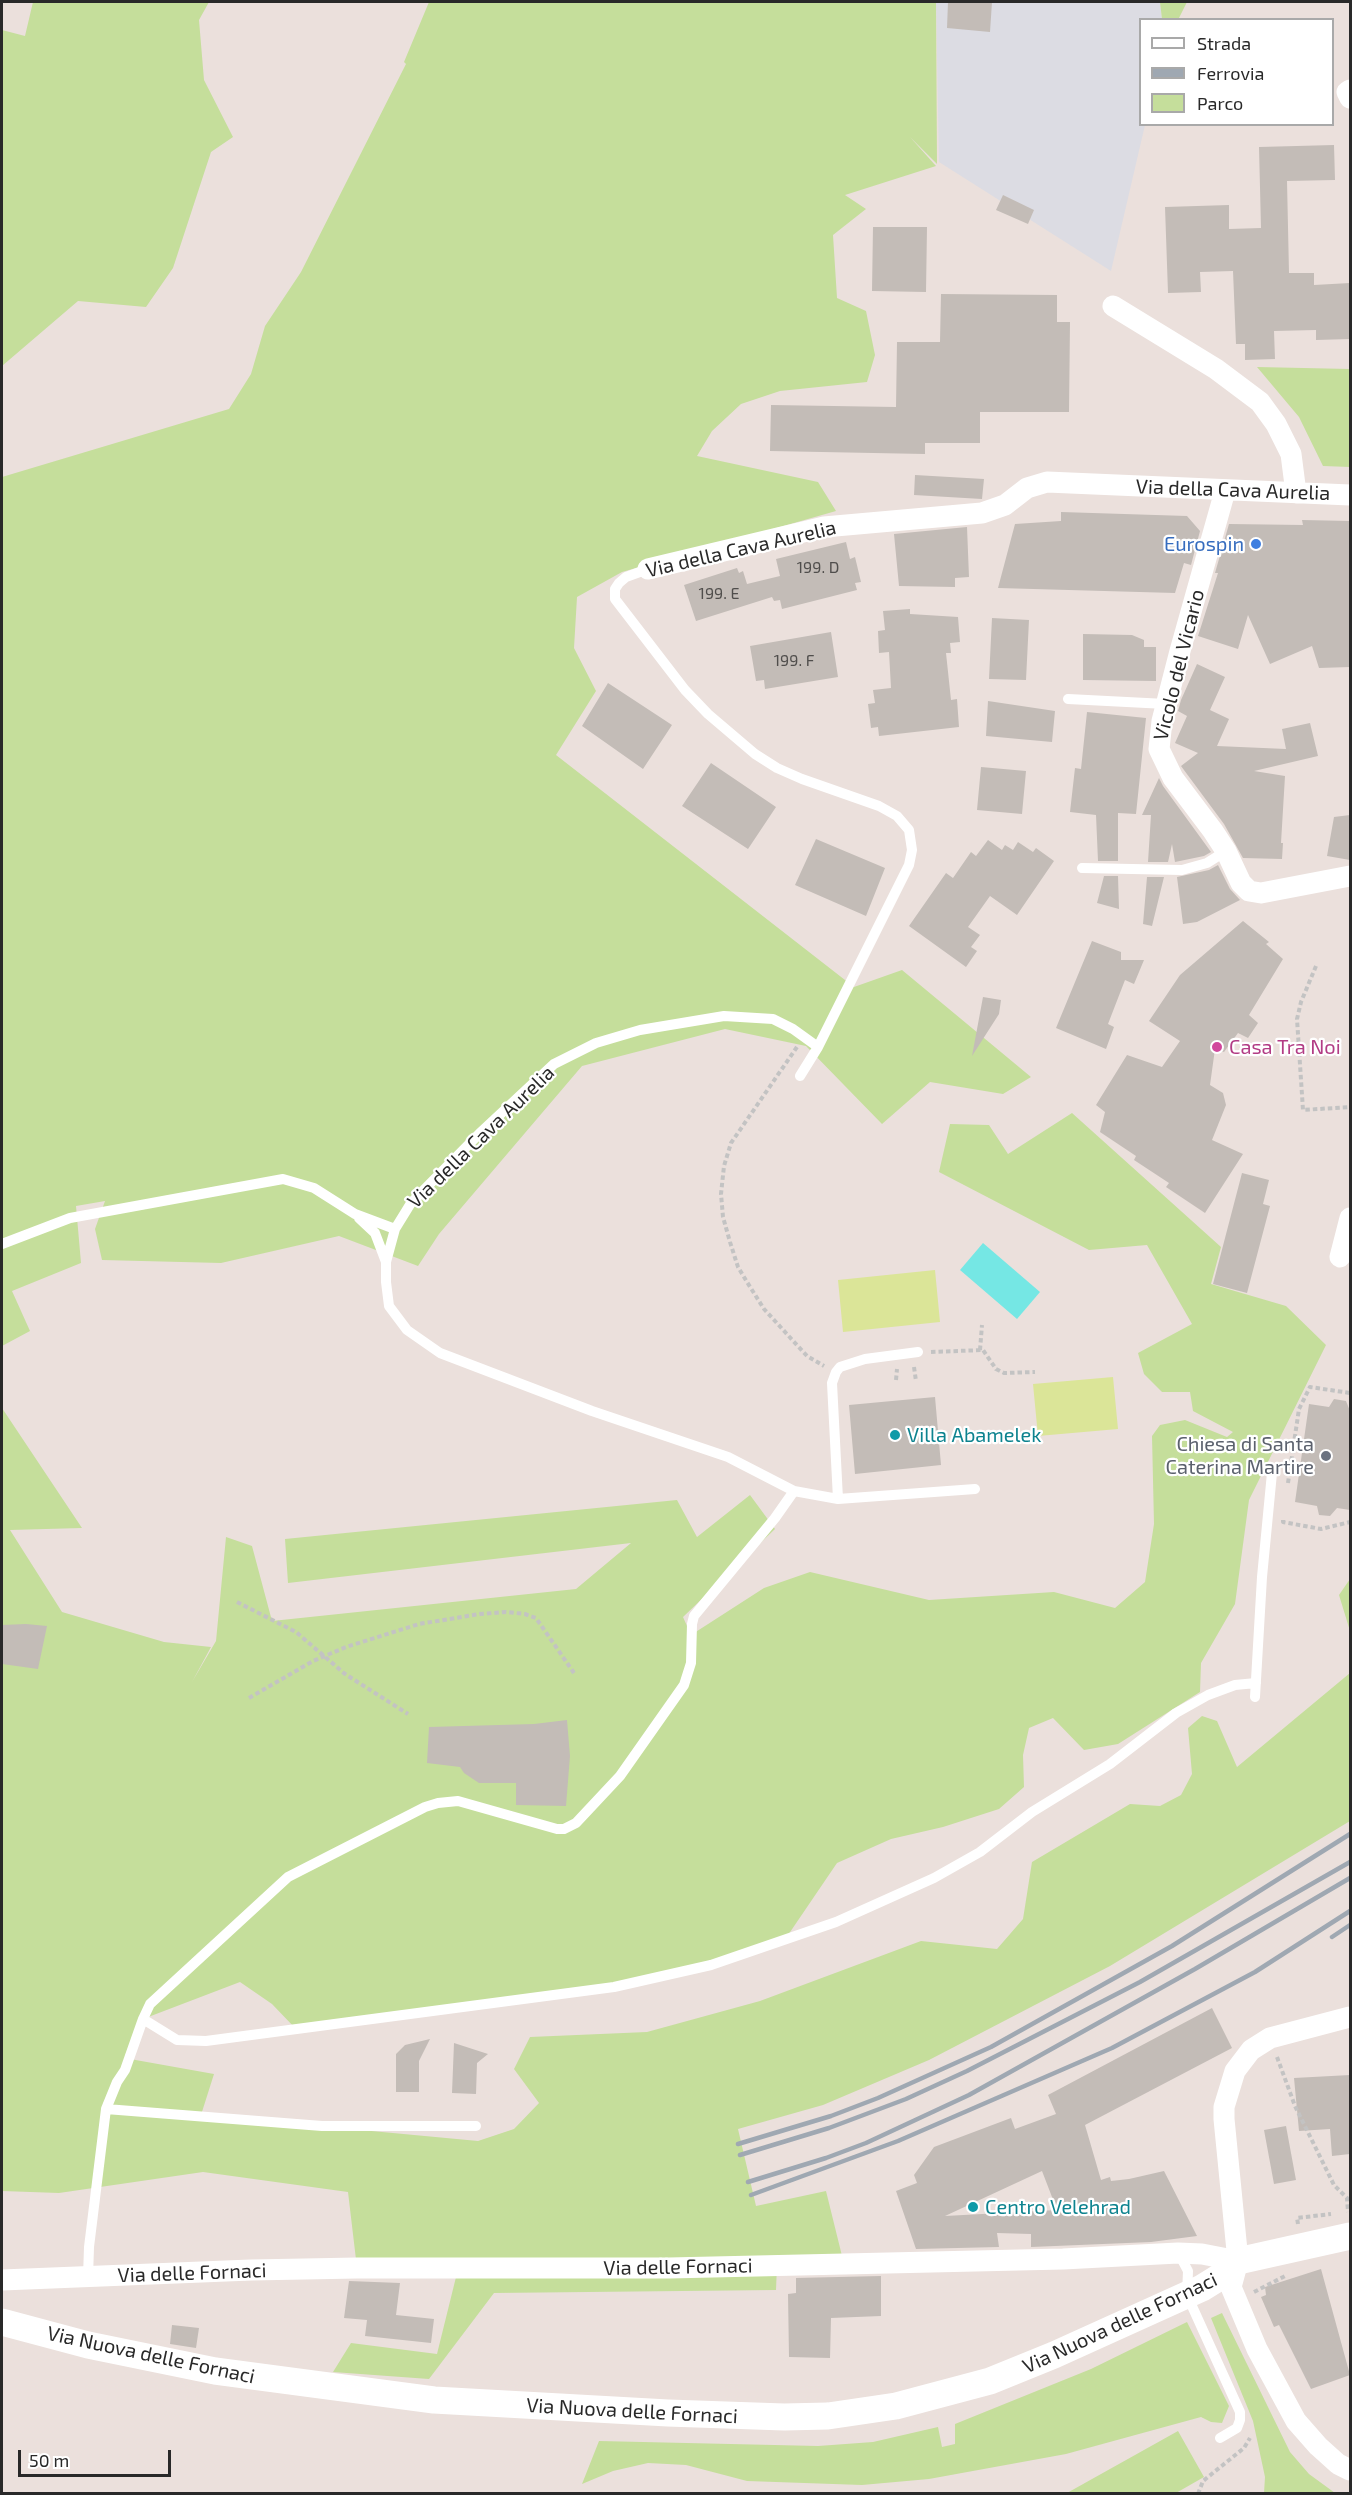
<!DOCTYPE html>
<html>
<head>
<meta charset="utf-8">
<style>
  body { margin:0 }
  #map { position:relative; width:1352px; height:2495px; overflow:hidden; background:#ebe0dc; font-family:"Exo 2",sans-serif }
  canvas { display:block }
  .frame { position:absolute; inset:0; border:3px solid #292929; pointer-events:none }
  .legend { position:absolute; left:1139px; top:18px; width:195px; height:108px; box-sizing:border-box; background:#fff; border:2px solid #a9a9a9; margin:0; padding:8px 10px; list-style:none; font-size:18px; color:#292929 }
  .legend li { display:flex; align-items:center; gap:12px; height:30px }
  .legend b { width:30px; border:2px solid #a9a9a9 }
  .scale { position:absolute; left:18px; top:2450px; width:153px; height:27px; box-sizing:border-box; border:3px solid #292929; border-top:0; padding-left:8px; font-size:18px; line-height:21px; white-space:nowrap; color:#292929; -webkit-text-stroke:4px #fff; paint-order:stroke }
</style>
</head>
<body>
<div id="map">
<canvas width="1352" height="2495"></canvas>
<div class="frame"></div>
<ul class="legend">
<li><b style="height:8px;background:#fff"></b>Strada</li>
<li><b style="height:8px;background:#9fa8b2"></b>Ferrovia</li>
<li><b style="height:16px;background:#c5de9b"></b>Parco</li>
</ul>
<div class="scale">50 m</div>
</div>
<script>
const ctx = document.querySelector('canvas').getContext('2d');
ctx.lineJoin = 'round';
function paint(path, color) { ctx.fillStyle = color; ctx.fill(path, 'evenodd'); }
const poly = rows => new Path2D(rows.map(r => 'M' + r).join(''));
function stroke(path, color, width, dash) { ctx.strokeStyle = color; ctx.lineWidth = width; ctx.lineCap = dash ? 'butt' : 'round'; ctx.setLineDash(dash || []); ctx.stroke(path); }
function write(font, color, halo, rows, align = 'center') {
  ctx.font = font + ' "Exo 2",sans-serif'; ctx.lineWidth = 4.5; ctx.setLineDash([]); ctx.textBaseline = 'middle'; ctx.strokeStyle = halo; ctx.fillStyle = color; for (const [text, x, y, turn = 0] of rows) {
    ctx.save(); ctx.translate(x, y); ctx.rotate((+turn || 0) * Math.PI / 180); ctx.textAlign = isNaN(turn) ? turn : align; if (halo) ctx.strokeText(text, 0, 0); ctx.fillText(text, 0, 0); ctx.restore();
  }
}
const industrial = poly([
  [936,2,1160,2,1162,19,1140,20,1140,124,1145,125,1111,271,939,162]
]);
const green = poly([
  [33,2,209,2,199,20,204,80,233,137,211,152,173,268,146,307,78,301,2,366,2,30,25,36],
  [429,2,936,2,937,164,910,137,936,166,845,195,866,209,833,235,837,298,866,311,875,355,867,382,780,391,741,404,712,431,697,456,818,482,836,511,622,572,577,597,574,648,596,691,556,755,854,987,902,970,1031,1077,1003,1094,930,1082,882,1124,806,1046,725,1029,582,1066,439,1234,418,1266,339,1236,221,1263,102,1260,95,1229,105,1201,76,1206,81,1263,12,1291,30,1331,2,1346,2,477,229,409,251,374,265,326,301,272,406,64,404,62],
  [1160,2,1187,2,1178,20,1162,19],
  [1257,367,1350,369,1350,467,1323,466,1299,417],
  [1072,1113,1221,1247,1211,1284,1286,1306,1326,1345,1249,1500,1235,1604,1201,1663,1200,1692,1118,1744,1084,1750,1053,1718,1029,1728,1023,1755,1024,1787,999,1809,943,1827,891,1839,837,1863,784,1941,671,1975,295,2028,272,2004,240,1982,143,2019,130,2059,214,2074,201,2115,478,2141,514,2129,539,2103,514,2069,530,2037,647,2032,760,2001,921,1941,997,1949,1023,1919,1032,1862,1130,1804,1160,1806,1181,1795,1192,1774,1188,1728,1202,1716,1217,1721,1237,1767,1350,1673,1350,1821,1110,1966,929,2060,823,2105,738,2129,756,2206,826,2191,844,2264,777,2265,776,2290,494,2293,429,2379,333,2372,351,2343,437,2354,458,2269,357,2268,348,2192,203,2172,59,2193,2,2191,2,1408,82,1528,10,1530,62,1612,164,1642,211,1647,192,1682,216,1641,226,1537,252,1546,272,1621,576,1589,631,1543,288,1583,285,1539,677,1500,697,1537,750,1495,775,1529,683,1617,691,1635,764,1588,810,1572,929,1600,1054,1592,1115,1608,1145,1582,1154,1524,1152,1436,1160,1425,1185,1420,1227,1437,1233,1432,1193,1411,1190,1392,1162,1392,1144,1374,1138,1353,1192,1324,1147,1245,1089,1250,939,1172,950,1124,989,1125,1008,1154],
  [1350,1579,1350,1631,1339,1595],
  [1222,2313,1290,2452,1309,2474,1335,2493,1264,2493,1265,2477,1253,2421,1211,2318],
  [1187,2322,1229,2406,1222,2423,1211,2422,1201,2417,1066,2454,929,2479,862,2485,747,2481,686,2465,648,2463,613,2471,582,2484,599,2441,818,2446,873,2442,938,2427,942,2447,955,2444,955,2424,1091,2369],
  [1178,2431,1204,2477,1176,2493,1067,2493]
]);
const pitch = poly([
  [935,1270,940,1322,843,1332,838,1280],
  [1113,1377,1118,1429,1038,1436,1033,1384]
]);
const water = poly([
  [983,1243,1040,1292,1017,1319,960,1270]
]);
const building = poly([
  [948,2,992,2,990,32,947,28],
  [1334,145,1335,180,1287,181,1289,273,1314,273,1314,285,1350,283,1350,339,1316,340,1316,330,1274,331,1275,359,1245,360,1245,344,1236,344,1233,271,1200,272,1201,292,1168,293,1165,207,1229,205,1229,229,1261,228,1259,147],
  [1003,195,1034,210,1028,224,996,210],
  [873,227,927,227,926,292,872,291],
  [941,294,1057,295,1057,322,1070,322,1069,412,980,412,980,443,925,443,925,454,770,451,771,405,896,407,897,342,940,342],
  [915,475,984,479,982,499,914,495],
  [1061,512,1187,516,1200,531,1191,565,1184,563,1175,593,998,588,1015,524,1061,521],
  [1302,520,1350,521,1350,667,1319,668,1312,646,1270,664,1248,615,1238,649,1198,636,1218,573,1215,573,1229,524,1303,525],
  [967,527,969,577,955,578,955,587,899,586,894,534],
  [846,542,850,559,855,557,861,582,855,583,857,590,782,609,780,600,774,601,772,597,696,621,684,585,737,568,739,573,743,571,747,584,780,576,776,559],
  [910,609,910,614,958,617,960,642,950,643,951,653,946,653,951,700,957,699,959,727,879,736,878,727,871,728,868,704,875,703,873,690,891,688,889,652,879,653,878,631,885,630,883,611],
  [992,618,1029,620,1026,680,989,679],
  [831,632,838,677,765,689,764,680,756,681,750,646],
  [1083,634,1132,635,1144,640,1144,647,1156,647,1156,681,1083,680],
  [1197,664,1225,677,1210,710,1229,719,1217,746,1286,749,1282,729,1310,723,1318,756,1254,771,1285,776,1281,843,1283,843,1282,859,1243,858,1224,824,1181,766,1198,753,1175,743,1187,716,1178,711,1181,700],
  [608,683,672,725,643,769,582,726],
  [988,701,1055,711,1052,742,986,736],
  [1087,712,1146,718,1136,814,1118,813,1118,861,1098,861,1096,815,1070,812,1075,768,1081,769],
  [711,763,776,807,748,849,682,806],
  [981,767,1026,771,1022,814,977,810],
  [1159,778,1163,786,1211,852,1204,856,1175,862,1172,844,1168,862,1148,862,1151,815,1142,815],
  [1350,815,1350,860,1327,856,1334,817],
  [816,839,885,868,866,916,795,885],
  [988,840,1002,850,1005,845,1013,850,1018,842,1033,852,1036,848,1054,861,1017,915,990,896,968,927,980,935,971,947,977,951,966,967,909,926,946,873,953,878,971,852,976,856],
  [1218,865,1230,889,1240,900,1197,922,1183,924,1177,877,1209,870],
  [1104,876,1118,876,1119,909,1097,903],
  [1147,877,1164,877,1152,926,1143,924],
  [1243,921,1269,942,1266,944,1283,959,1249,1015,1258,1023,1248,1038,1238,1033,1224,1052,1215,1049,1210,1085,1223,1093,1226,1105,1212,1140,1243,1154,1205,1213,1166,1187,1169,1183,1134,1160,1136,1156,1100,1132,1105,1112,1096,1105,1127,1055,1162,1067,1180,1041,1149,1021,1180,975],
  [1092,941,1121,952,1121,960,1144,960,1134,984,1125,980,1108,1024,1114,1027,1106,1049,1056,1028],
  [983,997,1001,1000,999,1014,972,1056],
  [1242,1173,1269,1180,1263,1204,1270,1206,1247,1293,1213,1284],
  [935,1397,941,1465,855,1474,849,1405],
  [1334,1399,1346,1401,1350,1411,1350,1510,1337,1508,1330,1516,1319,1515,1317,1506,1295,1502,1309,1404,1329,1407],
  [26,1624,47,1626,38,1669,2,1664,2,1625],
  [567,1720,570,1756,566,1806,516,1805,516,1783,479,1783,464,1773,460,1767,427,1763,429,1727,534,1724],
  [1212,2008,1232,2048,1085,2125,1101,2180,1110,2177,1111,2181,1129,2179,1164,2171,1197,2236,1151,2242,1031,2247,1031,2234,997,2233,999,2247,916,2249,896,2191,917,2183,914,2175,934,2147,1011,2118,1015,2129,1056,2114,1048,2095],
  [1042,2171,1057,2210,945,2216],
  [430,2039,419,2061,419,2092,396,2092,396,2054,405,2045],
  [454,2043,488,2054,477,2063,476,2094,452,2093],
  [1350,2075,1350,2154,1332,2156,1330,2129,1299,2131,1294,2078],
  [1286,2126,1296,2180,1274,2184,1264,2130],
  [1321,2269,1350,2375,1311,2389,1279,2325,1274,2327,1261,2297,1266,2295,1265,2287],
  [881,2276,881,2316,831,2318,830,2358,789,2357,788,2294,796,2293,796,2278],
  [349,2281,400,2283,396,2315,434,2319,431,2343,365,2336,367,2320,344,2318],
  [172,2325,199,2328,196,2348,170,2344]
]);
const path = poly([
  [1316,966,1301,1002,1297,1019,1303,1110,1350,1107],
  [797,1047,731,1143,724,1166,721,1194,723,1217,730,1242,738,1267,747,1282,764,1309,807,1356,824,1366],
  [980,1350,982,1325],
  [931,1352,983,1350,996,1369,1004,1373,1035,1372],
  [914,1367,916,1381],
  [896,1380,897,1369],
  [1288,1483,1299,1409,1310,1387,1350,1393],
  [1283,1520,1283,1522,1321,1529,1350,1522],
  [237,1602,296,1632,345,1674,408,1714],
  [249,1698,313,1661,346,1647,419,1624,480,1614,506,1612,525,1614,536,1618,574,1673],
  [1277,2057,1295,2106,1334,2185,1347,2198,1348,2212],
  [1298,2224,1297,2218,1331,2214],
  [1254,2292,1285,2276],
  [1198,2494,1203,2481,1244,2448,1250,2438]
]);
const service = poly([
  [648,569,626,577,619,583,615,589,615,599,685,690,708,714,755,754,777,768,802,779,879,806,897,816,909,830,912,850,909,865,818,1047,800,1076],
  [1068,699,1166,704],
  [1082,868,1182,870,1207,863,1226,851],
  [818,1047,793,1029,773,1019,724,1016,640,1030,596,1043,554,1064,479,1134,411,1203,395,1229,386,1262,386,1282,389,1306,407,1330,440,1353,592,1411,728,1457,794,1491,838,1499,975,1489],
  [359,1218,375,1233,386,1262],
  [2,1244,70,1218,283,1179,314,1188,355,1214,395,1229],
  [838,1499,832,1383,836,1372,840,1367,865,1359,918,1352],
  [1255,1697,1262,1577,1272,1473],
  [143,2019,177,2040,206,2041,614,1987,711,1965,836,1922,934,1878,980,1852,1032,1812,1110,1764,1176,1713,1208,1695,1235,1685,1256,1683],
  [106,2109,322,2126,476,2126],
  [1179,2254,1188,2271,1187,2295,1240,2412,1240,2420,1237,2428,1220,2438],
  [88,2277,89,2247,106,2109,117,2082,125,2070,143,2019,150,2004,288,1877,425,1807,438,1803,458,1801,557,1829,564,1829,576,1823,620,1776,684,1685,691,1663,692,1624,694,1616,775,1518,794,1491]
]);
const minor = poly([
  [1350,90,1347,92,1350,98],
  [1113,306,1216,369,1260,402,1276,424,1291,454,1296,493],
  [1225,491,1180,651,1162,721,1159,749,1173,778,1213,831,1226,851,1241,883,1249,891,1261,893,1350,876],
  [648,569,824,527,982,513,1005,505,1027,488,1047,482,1350,495],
  [1340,1257,1350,1218],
  [1350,2017,1270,2038,1251,2050,1235,2071,1224,2107,1224,2119,1238,2261,1231,2287,1257,2349,1296,2421,1318,2446,1338,2464,1350,2470],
  [2,2280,251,2270,357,2268,669,2268,1063,2259,1178,2253,1202,2254,1238,2261]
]);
const tertiary = poly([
  [2,2322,88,2345,215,2371,434,2400,668,2413,784,2417,828,2416,896,2406,990,2381,1054,2355,1202,2288,1223,2275,1238,2261,1350,2236]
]);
const rail = poly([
  [1332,1937,1350,1925],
  [738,2144,831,2116,878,2098,991,2047,1172,1946,1350,1834],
  [740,2155,829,2128,906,2099,967,2071,1140,1982,1350,1862],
  [748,2182,826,2158,866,2143,969,2095,1195,1969,1350,1878],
  [751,2195,898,2141,1112,2048,1255,1972,1350,1911]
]);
const markers = [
  [1256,544,6,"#3f7fe0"],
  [1217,1047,6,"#d1479c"],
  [895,1435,6,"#0f9aa8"],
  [1326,1456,6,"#6b7280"],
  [973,2207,6,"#0f9aa8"]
];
const numberNames = [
  ["199. D",818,568],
  ["199. Е",719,594],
  ["199. F",794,661]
];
const streetNames = [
  ["Via della Cava Aurelia",1233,490,2],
  ["Via della Cava Aurelia",741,549,-13],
  ["Vicolo del Vicario",1179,665,-76],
  ["Via della Cava Aurelia",481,1137,-44],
  ["Via delle Fornaci",678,2267,-1],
  ["Via delle Fornaci",192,2273,-2],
  ["Via Nuova delle Fornaci",1120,2323,-25],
  ["Via Nuova delle Fornaci",151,2355,12],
  ["Via Nuova delle Fornaci",632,2411,3]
];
const shopNames = [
  ["Eurospin",1244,544]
];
const hotelNames = [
  ["Casa Tra Noi",1229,1047]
];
const cultureNames = [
  ["Villa Abamelek",907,1435],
  ["Centro Velehrad",985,2207]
];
const worshipNames = [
  ["Chiesa di Santa",1314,1444],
  ["Caterina Martire",1314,1467]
];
paint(industrial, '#dcdce3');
paint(green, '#c5de9b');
paint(pitch, '#dbe598');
paint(water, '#75e7e4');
paint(building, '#c3bcb7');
stroke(path, '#c3c3c3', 4, [4.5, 3]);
stroke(service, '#fff', 10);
stroke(minor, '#fff', 21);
stroke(tertiary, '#fff', 27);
stroke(rail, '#9fa8b2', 4.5);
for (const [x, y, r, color] of markers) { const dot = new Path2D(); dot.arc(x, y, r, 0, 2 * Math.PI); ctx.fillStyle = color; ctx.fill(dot); stroke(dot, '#fff', 2); }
write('16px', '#504e4c', null, numberNames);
write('20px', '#292929', '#fff', streetNames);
write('20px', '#366cbe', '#fff', shopNames, 'right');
write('20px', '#b23c85', '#fff', hotelNames, 'left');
write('20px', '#0d838f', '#fff', cultureNames, 'left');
write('20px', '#5b616d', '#fff', worshipNames, 'right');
</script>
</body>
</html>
